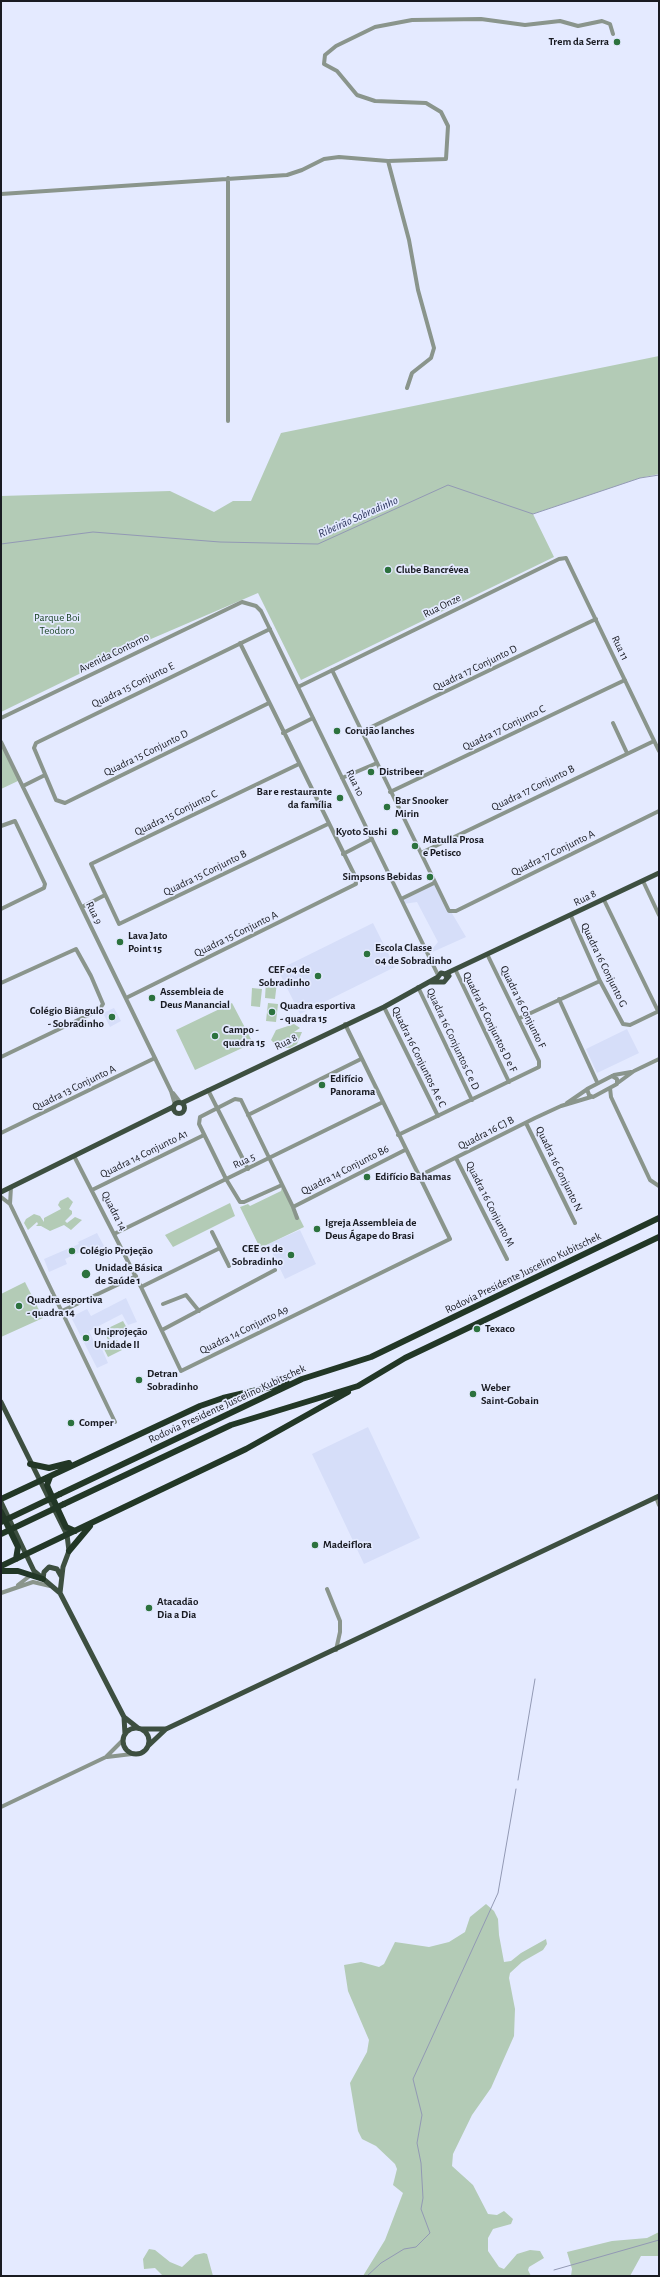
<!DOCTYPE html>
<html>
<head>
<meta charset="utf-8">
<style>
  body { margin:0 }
  #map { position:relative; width:660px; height:2277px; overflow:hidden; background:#e4eaff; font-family:"Alegreya Sans",sans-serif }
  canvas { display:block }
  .frame { position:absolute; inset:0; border:2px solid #191b22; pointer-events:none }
</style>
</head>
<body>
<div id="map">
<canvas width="660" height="2277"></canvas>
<div class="frame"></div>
</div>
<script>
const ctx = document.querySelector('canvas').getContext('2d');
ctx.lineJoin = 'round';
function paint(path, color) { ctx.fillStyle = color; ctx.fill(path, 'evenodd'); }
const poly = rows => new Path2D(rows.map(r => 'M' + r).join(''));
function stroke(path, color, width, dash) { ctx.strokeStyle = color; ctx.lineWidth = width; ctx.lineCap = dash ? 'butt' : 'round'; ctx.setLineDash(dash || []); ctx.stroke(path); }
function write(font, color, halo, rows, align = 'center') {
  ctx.font = font + ' "Alegreya Sans",sans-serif'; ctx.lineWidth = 3.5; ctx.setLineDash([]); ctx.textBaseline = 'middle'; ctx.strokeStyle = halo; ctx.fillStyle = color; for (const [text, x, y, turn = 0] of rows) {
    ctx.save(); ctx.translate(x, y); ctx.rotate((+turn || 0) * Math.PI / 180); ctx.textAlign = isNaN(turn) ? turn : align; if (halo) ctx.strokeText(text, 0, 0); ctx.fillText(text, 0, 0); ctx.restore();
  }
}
const built = poly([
  [434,883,466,937,428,954,438,942,417,902,403,904,401,899],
  [373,923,395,967,300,1014,278,970],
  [114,1008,121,1021,110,1027,103,1013],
  [627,1029,639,1053,597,1073,586,1049],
  [300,1230,316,1264,285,1279,268,1244],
  [97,1233,104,1246,87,1254,85,1251,82,1251,65,1259,67,1264,49,1272,44,1259,79,1244,78,1242],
  [126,1298,137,1322,128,1325,122,1314,89,1331,97,1348,101,1347,108,1363,97,1368,71,1317,87,1309,91,1316],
  [368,1427,420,1538,364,1564,312,1454]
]);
const green = poly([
  [659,356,659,474,640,478,533,514,554,557,301,680,258,593,151,639,1,712,1,496,170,491,214,512,233,501,251,501,281,433],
  [1,742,20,780,1,789],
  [266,981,277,982,275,999,265,998],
  [252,988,262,989,260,1007,251,1006],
  [232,1003,253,1043,195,1070,176,1030],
  [268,1003,278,1004,276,1022,266,1021],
  [294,1024,300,1028,294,1032,302,1032,297,1044,290,1048,281,1048,276,1045,271,1040,276,1030],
  [282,1186,285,1189,304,1227,260,1248,240,1207,248,1204,250,1206,281,1191],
  [68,1197,73,1202,69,1209,72,1211,72,1214,65,1221,67,1223,75,1217,82,1220,71,1230,64,1225,50,1231,41,1226,36,1226,38,1224,37,1222,28,1230,24,1223,26,1219,34,1214,40,1216,44,1222,44,1218,61,1209,58,1205,60,1201],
  [230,1203,235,1216,173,1247,165,1235],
  [25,1282,43,1318,1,1337,1,1294],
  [123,1321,128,1330,108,1340,104,1330],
  [117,1340,122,1350,108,1357,103,1347],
  [486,1904,494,1911,498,1919,499,1935,504,1962,511,1961,521,1953,546,1939,547,1944,543,1950,522,1962,510,1973,509,1978,515,2009,514,2036,491,2088,472,2115,453,2154,452,2166,473,2185,488,2214,497,2215,504,2211,513,2219,511,2224,493,2229,488,2238,488,2251,499,2267,504,2269,517,2254,530,2250,540,2251,544,2258,529,2267,528,2270,531,2276,363,2276,385,2240,403,2193,393,2185,397,2169,395,2164,376,2146,362,2139,358,2131,350,2083,367,2052,369,2040,348,1991,344,1965,361,1962,379,1967,384,1964,395,1942,429,1947,449,1942,465,1932,470,1917],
  [659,2232,659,2256,641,2256,630,2276,571,2276,572,2269,567,2252,612,2241,647,2238],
  [149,2249,155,2250,170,2262,182,2267,195,2255,204,2253,207,2254,213,2276,163,2276,155,2268,144,2269,143,2259]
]);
const stream = poly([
  [1,544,93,532,220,542,318,544,448,485,533,514,640,478,659,475],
  [518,1780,535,1679],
  [554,2270,659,2240],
  [367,2276,381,2263,404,2249,416,2247,430,2233,421,2209,423,2198,421,2163,417,2143,422,2115,413,2079,498,1893,516,1789]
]);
const minor = poly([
  [388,161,409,240,418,290,434,348,431,358,412,373,407,388],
  [1,194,287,175,302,170,324,159,339,157,388,161,446,159,448,126,441,112,426,103,375,101,357,95,337,71,324,64,325,55,336,46,375,27,412,20,481,19,525,25,560,21,578,26,602,21,610,24,613,34],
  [228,421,228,178],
  [332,670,449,911,456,911,659,811],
  [298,687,559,559,566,558,659,751],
  [269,703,65,803,56,800,34,748,36,743,270,629],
  [1,718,242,602,256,606,261,611,438,975],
  [613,723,627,753],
  [361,732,596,619],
  [283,733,313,718],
  [1,742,171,1091,175,1105],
  [299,764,91,864,119,924,328,824],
  [342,778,377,763],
  [23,786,45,775],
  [390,792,625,680],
  [1,826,15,821,45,884,44,888,1,909],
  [421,853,654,741],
  [343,854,372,839],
  [643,881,659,915],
  [401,899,434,883],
  [604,900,658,1011],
  [82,907,105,895],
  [571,916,600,981,623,1024,630,1025,659,1011],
  [456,971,509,1082],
  [1,983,76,949,91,976,103,1004,99,1010,1,1057],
  [418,987,472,1100],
  [126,998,356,884,355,876,240,643],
  [559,999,597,1082],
  [384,1007,438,1116],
  [520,1018,600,981],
  [614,1075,631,1072],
  [612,1076,617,1079,617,1084,593,1097,589,1095,587,1089,612,1076],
  [619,1082,634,1071,659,1059],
  [610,1088,611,1097,650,1180,659,1186],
  [208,1090,248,1169],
  [173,1093,180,1102],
  [567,1103,586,1090],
  [248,1115,361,1059],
  [526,1123,575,1223],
  [1,1133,155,1058],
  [398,1135,539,1067,539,1061,488,956],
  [74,1156,141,1287,181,1371,450,1239,345,1024],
  [456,1158,507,1259],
  [419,1176,535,1118,561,1106,591,1097],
  [282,1185,244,1202,240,1202,226,1179,199,1124,200,1117,235,1099,241,1100,293,1207,297,1218],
  [92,1190,204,1135],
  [1,1197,10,1204],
  [10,1204,115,1422],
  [10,1204,11,1187],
  [293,1207,405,1150],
  [212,1232,229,1266],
  [114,1234,383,1102],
  [141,1287,220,1248],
  [163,1304,186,1295,199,1311],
  [62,1311,136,1276],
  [162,1330,275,1270],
  [656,1497,659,1505],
  [18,1585,31,1575],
  [327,1589,340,1621,340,1632,336,1650],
  [1,1593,33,1582,50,1586],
  [107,1757,132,1754],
  [1,1807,106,1757,122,1741]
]);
const major = poly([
  [445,974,659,873],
  [430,982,444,982,449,976],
  '173.5 1108a5.5 5.5 0 1 1 11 0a5.5 5.5 0 1 1-11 0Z',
  [182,1103,384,1007,438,977,441,973,445,974,447,978],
  [1,1192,173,1107],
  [1,1402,67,1535,69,1551,63,1567,60,1593],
  [1,1502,34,1571,60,1593,124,1717,138,1728],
  [43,1579,44,1572,49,1567,57,1569,61,1576],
  [124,1717,125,1734],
  '123 1741a13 13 0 1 1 26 0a13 13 0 1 1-26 0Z',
  [142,1729,165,1729],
  [148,1746,166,1729,659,1496]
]);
const highway = poly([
  [30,1464,49,1468,69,1463],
  [50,1477,47,1485,49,1490,66,1527,75,1531],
  [60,1494,302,1379,371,1357,659,1218],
  [1,1499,200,1406,223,1398,287,1383],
  [64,1504,231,1425,358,1386,405,1358,659,1237],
  [1,1512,18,1547,16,1559],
  [69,1551,90,1526],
  [1,1566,246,1449,348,1392],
  [1,1571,18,1571,43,1579]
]);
const highwayBridge = poly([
  [1,1522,60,1494],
  [1,1534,64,1504]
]);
const markers = [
  [617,42,4,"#2c723e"],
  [388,570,4,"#2c723e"],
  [337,731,4,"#2c723e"],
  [371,772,4,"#2c723e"],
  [340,798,4,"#2c723e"],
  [387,807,4,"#2c723e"],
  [395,832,4,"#2c723e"],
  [415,846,4,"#2c723e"],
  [430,877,4,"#2c723e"],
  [120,942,4,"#2c723e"],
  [367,954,4,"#2c723e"],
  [318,976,4,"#2c723e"],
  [152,998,4,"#2c723e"],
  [272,1012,4,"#2c723e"],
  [112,1017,4,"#2c723e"],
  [215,1036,4,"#2c723e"],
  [322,1085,4,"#2c723e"],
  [367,1177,4,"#2c723e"],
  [317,1229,4,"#2c723e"],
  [72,1251,4,"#2c723e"],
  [291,1255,4,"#2c723e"],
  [86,1274,5,"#2c723e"],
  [19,1306,4,"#2c723e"],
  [477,1329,4,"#2c723e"],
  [86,1338,4,"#2c723e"],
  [139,1380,4,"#2c723e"],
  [473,1394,4,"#2c723e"],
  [71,1423,4,"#2c723e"],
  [315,1545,4,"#2c723e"],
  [149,1608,4,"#2c723e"]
];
const poiNames = [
  ["Trem da Serra",609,42,"right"],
  ["Clube Bancrévea",396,570],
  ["Corujão lanches",345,731],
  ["Distribeer",379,772],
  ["Bar e restaurante",332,792,"right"],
  ["da família",332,805,"right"],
  ["Bar Snooker",395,801],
  ["Mirin",395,814],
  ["Kyoto Sushi",387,832,"right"],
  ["Matulla Prosa",423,840],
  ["e Petisco",423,853],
  ["Simpsons Bebidas",422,877,"right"],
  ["Lava Jato",128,936],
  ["Point 15",128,949],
  ["Escola Classe",375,948],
  ["04 de Sobradinho",375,961],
  ["CEF 04 de",310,970,"right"],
  ["Sobradinho",310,983,"right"],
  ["Assembleia de",160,992],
  ["Deus Manancial",160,1005],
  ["Quadra esportiva",280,1006],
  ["- quadra 15",280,1019],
  ["Colégio Biângulo",104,1011,"right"],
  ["- Sobradinho",104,1024,"right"],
  ["Campo -",223,1030],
  ["quadra 15",223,1043],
  ["Edifício",330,1079],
  ["Panorama",330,1092],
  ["Edifício Bahamas",375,1177],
  ["Igreja Assembleia de",325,1223],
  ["Deus Ágape do Brasi",325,1236],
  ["CEE 01 de",283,1249,"right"],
  ["Sobradinho",283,1262,"right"],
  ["Colégio Projeção",80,1251],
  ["Unidade Básica",95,1268],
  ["de Saúde 1",95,1281],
  ["Quadra esportiva",27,1300],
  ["- quadra 14",27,1313],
  ["Texaco",485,1329],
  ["Uniprojeção",94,1332],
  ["Unidade II",94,1345],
  ["Detran",147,1374],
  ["Sobradinho",147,1387],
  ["Weber",481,1388],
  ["Saint-Gobain",481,1401],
  ["Comper",79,1423],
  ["Madeiflora",323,1545],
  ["Atacadão",157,1602],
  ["Dia a Dia",157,1615]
];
const streetNames = [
  ["Rua Onze",442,606,-26],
  ["Rua 11",620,648,65],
  ["Avenida Contorno",114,653,-26],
  ["Quadra 17 Conjunto D",475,668,-26],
  ["Quadra 15 Conjunto E",133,685,-26],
  ["Quadra 17 Conjunto C",504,728,-26],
  ["Quadra 15 Conjunto D",146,753,-26],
  ["Rua 10",355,783,64],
  ["Quadra 17 Conjunto B",533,788,-26],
  ["Quadra 15 Conjunto C",176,813,-26],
  ["Quadra 17 Conjunto A",553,853,-26],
  ["Quadra 15 Conjunto B",205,873,-26],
  ["Rua 8",585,898,-26],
  ["Rua 9",94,913,64],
  ["Quadra 15 Conjunto A",236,934,-26],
  ["Quadra 16 Conjunto G",604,965,64],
  ["Quadra 16 Conjunto F",523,1007,64],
  ["Quadra 16 Conjuntos D e F",490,1022,64],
  ["Quadra 16 Conjuntos C e D",453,1039,65],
  ["Rua 8",286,1042,-26],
  ["Quadra 16 Conjuntos A e C",419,1057,64],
  ["Quadra 13 Conjunto A",74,1088,-26],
  ["Quadra 16 CJ B",486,1133,-27],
  ["Quadra 14 Conjunto A1",144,1154,-26],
  ["Rua 5",244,1161,-25],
  ["Quadra 16 Conjunto N",559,1169,64],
  ["Quadra 14 Conjunto B6",345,1170,-27],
  ["Quadra 16 Conjunto M",490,1204,63],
  ["Quadra 14",114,1211,63],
  ["Rodovia Presidente Juscelino Kubitschek",523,1273,-26],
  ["Quadra 14 Conjunto A9",244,1330,-26],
  ["Rodovia Presidente Juscelino Kubitschek",227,1404,-25]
];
const parkNames = [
  ["Parque Boi",57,618],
  ["Teodoro",57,631]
];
const waterNames = [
  ["Ribeirão Sobradinho",358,517,-24]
];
paint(built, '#d6def9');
paint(green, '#b3cbb6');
stroke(stream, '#9299b4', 1);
stroke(minor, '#8a958c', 4);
stroke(major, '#3d4f40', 5);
stroke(highway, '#223726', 6);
stroke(highwayBridge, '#223726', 6);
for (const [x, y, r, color] of markers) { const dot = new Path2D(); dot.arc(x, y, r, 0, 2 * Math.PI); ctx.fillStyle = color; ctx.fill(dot); stroke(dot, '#e4eaff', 1.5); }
write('bold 11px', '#191b22', '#e4eaff', poiNames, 'left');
write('11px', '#191b22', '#e4eaff', streetNames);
write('11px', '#194223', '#e4eaff', parkNames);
write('italic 12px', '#2d355d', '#e4eaff', waterNames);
</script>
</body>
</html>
